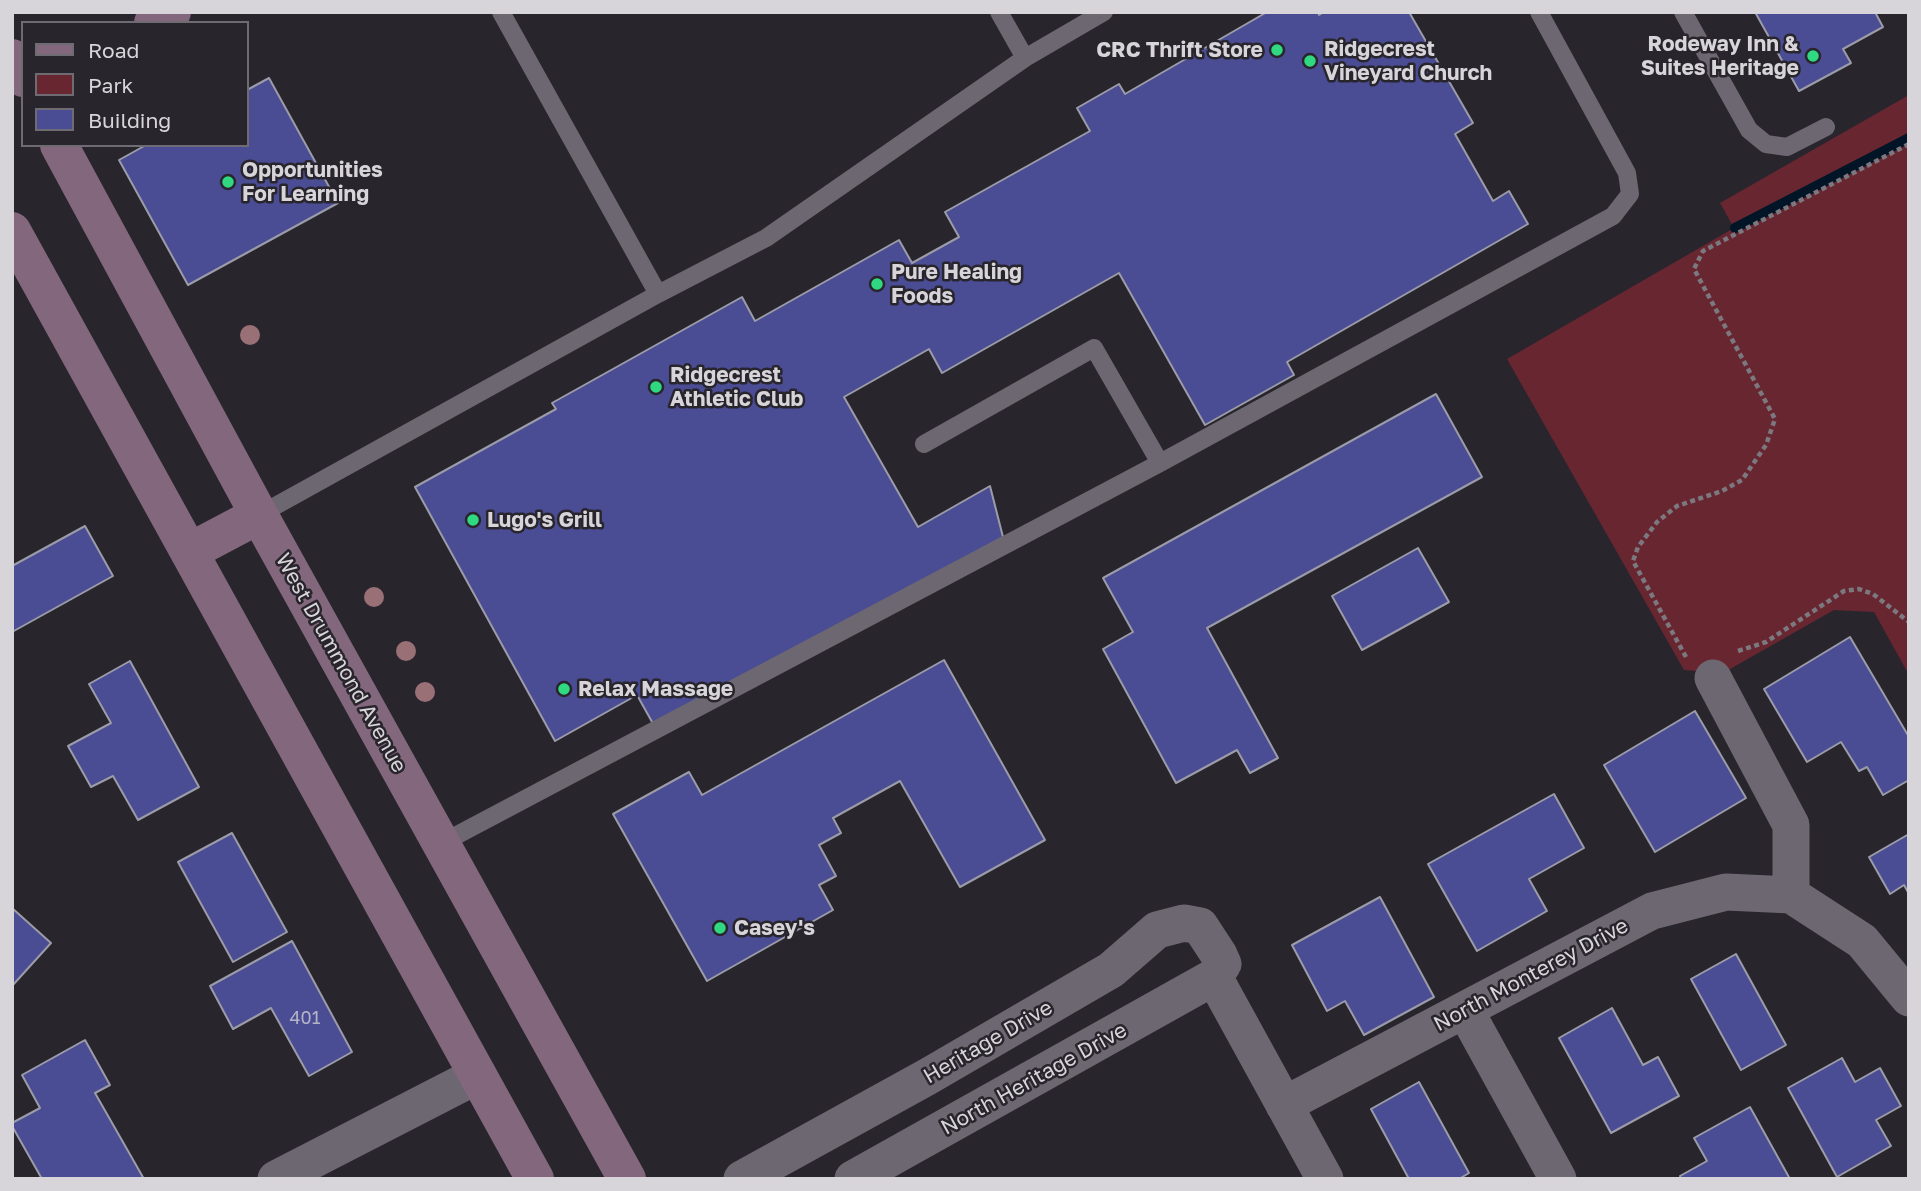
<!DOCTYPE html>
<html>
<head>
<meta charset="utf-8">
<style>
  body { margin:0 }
  #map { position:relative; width:1921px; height:1191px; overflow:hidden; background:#29252d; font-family:"Golos Text",sans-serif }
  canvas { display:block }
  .frame { position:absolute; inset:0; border:14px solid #d8d5da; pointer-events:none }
  .legend { position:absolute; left:21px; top:21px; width:228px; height:126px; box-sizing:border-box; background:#29252d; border:2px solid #6f6b72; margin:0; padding:9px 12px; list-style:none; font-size:21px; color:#d8d5da }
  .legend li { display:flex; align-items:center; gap:14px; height:35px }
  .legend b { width:35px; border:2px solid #6f6b72 }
</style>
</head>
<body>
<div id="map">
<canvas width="1921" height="1191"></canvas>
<div class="frame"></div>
<ul class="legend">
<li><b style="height:9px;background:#82677d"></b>Road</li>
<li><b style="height:19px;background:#682631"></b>Park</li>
<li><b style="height:19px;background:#4a4c94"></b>Building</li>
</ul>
</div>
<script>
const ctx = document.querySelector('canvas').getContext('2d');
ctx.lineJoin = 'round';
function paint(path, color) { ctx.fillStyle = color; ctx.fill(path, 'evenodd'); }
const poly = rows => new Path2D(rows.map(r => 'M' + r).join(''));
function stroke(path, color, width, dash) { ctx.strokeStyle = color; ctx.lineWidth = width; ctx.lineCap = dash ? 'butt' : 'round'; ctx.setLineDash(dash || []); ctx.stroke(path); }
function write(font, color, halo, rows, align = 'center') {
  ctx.font = font + ' "Golos Text",sans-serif'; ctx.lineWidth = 5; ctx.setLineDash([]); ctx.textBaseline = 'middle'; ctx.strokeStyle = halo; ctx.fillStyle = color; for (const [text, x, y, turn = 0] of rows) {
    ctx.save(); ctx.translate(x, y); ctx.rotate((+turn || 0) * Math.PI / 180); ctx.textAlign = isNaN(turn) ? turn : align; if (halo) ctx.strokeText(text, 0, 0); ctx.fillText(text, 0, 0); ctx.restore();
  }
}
const green = poly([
  [1909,95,1909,675,1874,612,1834,610,1723,673,1684,670,1507,359,1734,228,1720,203]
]);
const stream = poly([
  [1735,228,1909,138]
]);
const building = poly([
  [1267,12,1318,12,1319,15,1324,12,1409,12,1473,123,1455,134,1493,201,1509,191,1528,224,1287,362,1294,375,1205,425,1119,273,942,373,929,349,844,397,918,527,990,486,1003,537,656,729,637,695,555,741,415,487,556,409,552,403,742,297,755,321,899,240,912,263,959,237,945,212,1090,131,1077,108,1119,84,1125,94,1267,12],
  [1755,12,1875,12,1883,27,1843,49,1851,63,1799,91,1755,12],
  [269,78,338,203,188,285,119,160,146,145,247,145,247,90,269,78],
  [1436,394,1482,477,1207,628,1278,758,1250,773,1237,750,1176,783,1103,649,1133,632,1103,578,1436,394],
  [85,526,113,576,12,632,12,566,85,526],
  [1418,548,1449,602,1362,650,1332,596,1418,548],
  [1850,637,1909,737,1909,780,1883,795,1867,767,1859,771,1841,742,1807,762,1764,689,1850,637],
  [944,660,1045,840,960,887,900,781,833,818,841,833,819,845,836,876,819,885,833,910,707,981,613,814,689,772,702,795,944,660],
  [130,661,199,787,138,820,113,776,91,787,68,746,111,723,89,684,130,661],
  [1695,711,1746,798,1655,852,1604,765,1695,711],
  [1554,794,1584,848,1529,879,1547,911,1477,951,1428,864,1554,794],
  [232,833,287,932,233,962,178,862,232,833],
  [1909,834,1909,894,1904,885,1890,894,1869,857,1909,834],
  [1380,897,1434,997,1364,1035,1345,1001,1327,1011,1292,945,1380,897],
  [12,908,51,943,12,986,12,908],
  [292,941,352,1052,309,1076,271,1008,233,1029,210,986,292,941],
  [1736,954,1786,1045,1741,1070,1691,979,1736,954],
  [1612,1008,1643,1065,1658,1057,1679,1096,1611,1133,1559,1038,1612,1008],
  [85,1040,110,1085,95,1093,144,1179,42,1179,12,1126,12,1123,40,1108,22,1075,85,1040],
  [1842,1058,1855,1082,1880,1068,1901,1106,1876,1120,1891,1146,1837,1177,1788,1088,1842,1058],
  [1419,1082,1469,1173,1459,1179,1409,1179,1371,1109,1419,1082],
  [1750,1107,1790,1179,1681,1179,1680,1176,1707,1161,1694,1138,1750,1107]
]);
const path = poly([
  [1738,651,1766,642,1844,591,1859,589,1873,594,1909,622],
  [1686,657,1633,561,1638,547,1657,522,1677,506,1722,491,1742,480,1766,445,1775,419,1694,269,1703,251,1909,144]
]);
const lane = poly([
  [501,12,658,294],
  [999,12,1025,58],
  [1683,12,1749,130,1766,144,1787,147,1826,127],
  [924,444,1094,348,1160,463],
  [259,515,658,294,766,238,1025,58,1104,12],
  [442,843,1160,463,1613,216,1630,194,1627,173,1539,12]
]);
const street = poly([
  [1713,678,1791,825,1791,895],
  [1214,977,1325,1179],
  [1465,1010,1558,1179],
  [1284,1105,1652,911,1726,892,1791,895,1862,941,1909,998],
  [276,1179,478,1075],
  [742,1179,927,1077,1111,970,1157,930,1184,923,1200,926,1219,955,1223,964,1214,977,853,1179]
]);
const secondary = poly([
  [153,23,172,12],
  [12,58,23,78],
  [59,145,259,515,627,1179],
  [12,231,535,1179],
  [189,552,259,515]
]);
const trees = [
  [250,335],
  [374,597],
  [406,651],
  [425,692]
];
const markers = [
  [1277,50,7,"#31d882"],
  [1813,56,7,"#31d882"],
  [1310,61,7,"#31d882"],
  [228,182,7,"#31d882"],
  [877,284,7,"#31d882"],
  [656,387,7,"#31d882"],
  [473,520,7,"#31d882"],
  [564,689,7,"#31d882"],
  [720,928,7,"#31d882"]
];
const numberNames = [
  ["401",305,1018]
];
const poiNames = [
  ["Rodeway Inn &",1799,44,"right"],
  ["Suites Heritage",1799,68,"right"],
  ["Ridgecrest",1324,49],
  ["Vineyard Church",1324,73],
  ["CRC Thrift Store",1263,50,"right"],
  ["Opportunities",242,170],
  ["For Learning",242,194],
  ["Pure Healing",891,272],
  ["Foods",891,296],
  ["Ridgecrest",670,375],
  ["Athletic Club",670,399],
  ["Lugo's Grill",487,520],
  ["Relax Massage",578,689],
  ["Casey's",734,928]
];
const streetNames = [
  ["West Drummond Avenue",341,663,61],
  ["North Monterey Drive",1531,975,-28],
  ["Heritage Drive",988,1042,-30],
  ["North Heritage Drive",1034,1079,-29]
];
paint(green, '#682631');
stroke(stream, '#021527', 10);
paint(building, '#4a4c94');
stroke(building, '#9b9ca7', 2);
stroke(path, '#7c787f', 4.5, [5, 3.5]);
stroke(lane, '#6c6770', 18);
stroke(street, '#6c6770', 37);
stroke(secondary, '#82677d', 38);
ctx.fillStyle = '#9a7077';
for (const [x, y] of trees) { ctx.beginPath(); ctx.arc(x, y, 10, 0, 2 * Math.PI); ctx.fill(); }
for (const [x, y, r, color] of markers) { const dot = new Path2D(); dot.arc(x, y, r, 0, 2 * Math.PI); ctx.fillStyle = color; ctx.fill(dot); stroke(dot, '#29252d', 2.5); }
write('18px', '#b4b3c8', null, numberNames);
write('bold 21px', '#d8d5da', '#29252d', poiNames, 'left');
write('21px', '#d8d5da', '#29252d', streetNames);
</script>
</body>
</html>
